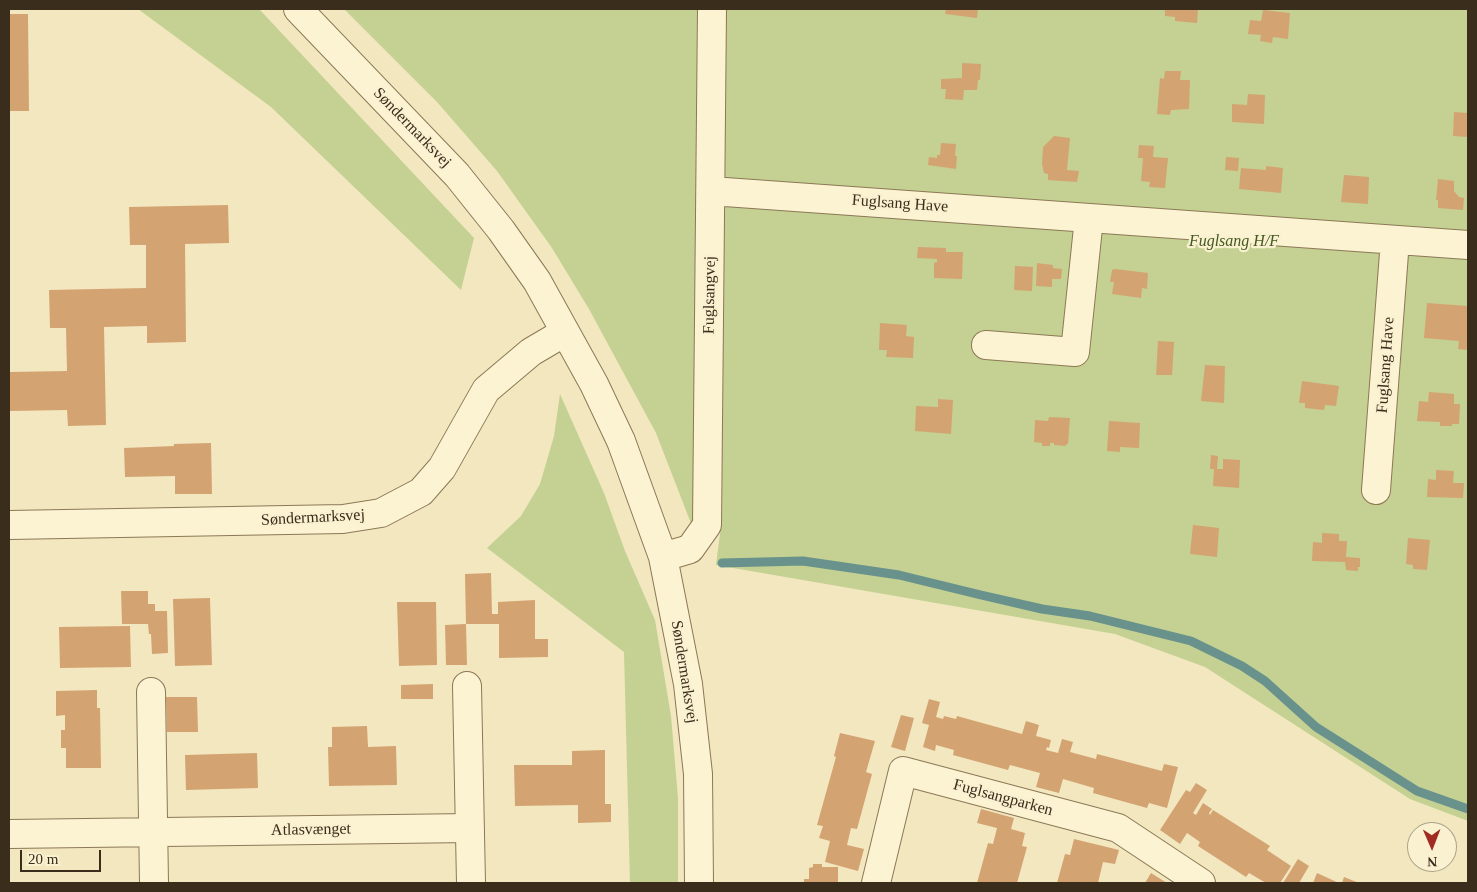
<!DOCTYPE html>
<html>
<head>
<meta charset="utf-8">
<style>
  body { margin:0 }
  #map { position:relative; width:1477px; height:892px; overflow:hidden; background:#f2e7bf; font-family:Georgia,serif }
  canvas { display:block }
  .frame { position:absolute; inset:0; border:10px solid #3b2d1c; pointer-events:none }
  .north { position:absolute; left:1407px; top:822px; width:50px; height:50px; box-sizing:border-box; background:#f9f1d0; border:1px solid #ada388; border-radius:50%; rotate:179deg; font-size:14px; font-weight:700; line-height:20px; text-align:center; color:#3b2d1c }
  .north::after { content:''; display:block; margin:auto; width:18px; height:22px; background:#a12b20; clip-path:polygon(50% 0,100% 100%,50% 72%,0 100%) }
  .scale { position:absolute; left:20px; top:850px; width:81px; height:22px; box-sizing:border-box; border:2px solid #3b2d1c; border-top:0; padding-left:6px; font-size:15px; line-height:18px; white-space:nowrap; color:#3b2d1c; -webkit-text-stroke:4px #f9f1d0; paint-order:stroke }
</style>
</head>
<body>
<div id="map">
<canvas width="1477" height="892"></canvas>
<div class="frame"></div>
<div class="north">N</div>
<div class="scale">20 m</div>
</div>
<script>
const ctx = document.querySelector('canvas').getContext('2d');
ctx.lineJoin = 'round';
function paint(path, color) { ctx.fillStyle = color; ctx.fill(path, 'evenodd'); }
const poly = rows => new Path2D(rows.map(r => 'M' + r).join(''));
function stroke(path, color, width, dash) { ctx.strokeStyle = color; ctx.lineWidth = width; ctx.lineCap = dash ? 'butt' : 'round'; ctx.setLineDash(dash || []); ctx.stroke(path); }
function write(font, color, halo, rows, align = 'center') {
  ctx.font = font + ' Georgia,serif'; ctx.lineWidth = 4.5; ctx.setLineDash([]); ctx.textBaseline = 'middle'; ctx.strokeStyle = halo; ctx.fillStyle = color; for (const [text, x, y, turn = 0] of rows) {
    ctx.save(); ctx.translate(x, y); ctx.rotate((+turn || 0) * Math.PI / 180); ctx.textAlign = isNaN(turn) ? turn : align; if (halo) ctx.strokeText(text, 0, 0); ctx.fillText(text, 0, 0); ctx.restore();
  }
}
const green = poly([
  [138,9,259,9,474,238,461,290,271,107],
  [344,9,700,9,699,504,692,526,656,433,589,309,552,248,497,171,437,102],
  [723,9,1468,9,1468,821,1410,799,1205,667,1115,634,716,565,721,526],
  [560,394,604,493,625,551,655,620,671,716,678,798,678,883,630,883,624,652,487,548,521,516,540,484,554,436]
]);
const stream = poly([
  [722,563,803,561,899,575,981,595,1042,609,1090,616,1191,641,1242,666,1265,681,1316,727,1417,791,1468,809]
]);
const building = poly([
  [946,9,978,9,977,18,945,14],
  [1165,9,1198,9,1197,23,1175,21,1175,17,1165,16],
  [1263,10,1290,13,1288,39,1273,37,1272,43,1260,41,1261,35,1248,34,1250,20,1261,21],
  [9,14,28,14,29,111,9,111],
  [962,63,981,64,980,80,978,80,977,90,964,90,963,100,945,99,946,89,941,89,941,79,962,78],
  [1165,71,1181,71,1180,80,1190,80,1189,109,1171,110,1170,115,1157,114,1160,78,1164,79],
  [1248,94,1265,95,1264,124,1232,122,1232,104,1247,105],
  [1454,112,1468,113,1468,137,1453,136],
  [1054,136,1070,138,1067,170,1079,171,1077,182,1048,180,1048,174,1044,173,1042,164,1043,147],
  [941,143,956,144,955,156,957,156,956,169,928,165,929,157,937,158,937,155,940,155],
  [1139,145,1154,146,1153,157,1168,158,1165,188,1149,187,1150,182,1141,181,1143,158,1138,158],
  [1226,157,1239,158,1238,171,1225,170],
  [1266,166,1283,168,1281,193,1239,189,1241,168,1266,170],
  [1344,175,1369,177,1368,204,1341,202],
  [1438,179,1454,181,1454,191,1459,197,1464,198,1463,210,1438,208,1438,200,1436,200],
  [228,205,229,243,185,244,186,342,147,343,147,326,104,327,106,425,68,426,67,410,9,411,9,372,67,371,66,328,50,328,49,290,146,288,146,245,130,245,129,207],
  [918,247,946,248,946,252,963,252,962,279,934,278,934,263,937,262,937,259,917,258],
  [1037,263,1053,265,1053,268,1062,269,1061,279,1052,279,1052,287,1036,286],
  [1015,266,1033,267,1032,291,1014,290],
  [1115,269,1148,273,1147,289,1142,288,1141,298,1112,294,1114,282,1110,282,1112,270],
  [1427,303,1468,306,1468,350,1458,349,1459,341,1424,338],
  [880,323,907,325,906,336,914,337,913,358,886,357,887,350,879,350],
  [1158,341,1174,342,1172,375,1156,375],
  [1205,365,1225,366,1224,403,1201,401],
  [1302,381,1339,386,1336,406,1325,405,1324,410,1305,408,1305,403,1299,403],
  [1429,392,1454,394,1454,404,1460,404,1459,424,1452,424,1452,426,1440,426,1440,422,1417,421,1419,401,1428,402],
  [938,399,953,400,951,434,915,431,916,406,938,407],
  [1049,417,1070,418,1068,444,1066,444,1066,446,1054,445,1054,443,1050,443,1050,446,1042,446,1042,443,1034,442,1035,420,1048,421],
  [1109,421,1140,423,1139,448,1120,447,1120,452,1107,451],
  [211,443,212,494,175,494,175,476,125,477,124,448,174,446,174,444],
  [1211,455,1218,456,1217,469,1223,469,1223,459,1240,460,1239,488,1213,486,1214,469,1210,469],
  [1436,470,1454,471,1453,483,1464,483,1463,498,1427,497,1428,479,1436,480],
  [1193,525,1219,528,1217,557,1190,554],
  [1322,533,1339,534,1339,541,1347,541,1346,557,1360,558,1360,567,1358,567,1358,571,1346,570,1345,562,1312,561,1313,542,1322,543],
  [1408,538,1430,540,1427,570,1413,569,1413,565,1406,564],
  [491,573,492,614,498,614,498,602,535,600,535,639,548,639,548,657,499,658,499,624,466,624,465,574],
  [121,591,148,591,148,604,155,604,155,611,167,611,168,653,152,654,151,634,149,634,148,624,122,624],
  [210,598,212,665,175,666,173,599],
  [397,602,436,602,437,665,399,666],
  [466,624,467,665,446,665,445,625],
  [130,626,131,667,60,668,59,627],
  [433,684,433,699,401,699,401,685],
  [97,690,97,708,100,708,101,768,66,768,66,748,61,748,61,730,65,730,65,715,56,716,56,691],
  [166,697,197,697,198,732,167,732],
  [929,699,940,702,936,717,943,719,944,716,956,719,957,716,1022,734,1026,721,1039,725,1036,736,1051,740,1049,748,1047,747,1046,750,1058,753,1062,739,1073,742,1070,752,1096,759,1097,754,1162,771,1164,764,1178,767,1167,808,1149,803,1147,808,1093,793,1094,788,1063,779,1059,793,1036,787,1040,773,1010,765,1008,770,953,755,954,750,936,745,935,751,923,747,929,725,922,723],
  [901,715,914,718,905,751,891,747],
  [367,726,368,747,396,746,397,785,329,786,328,747,332,747,332,727],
  [840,733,875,741,866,772,872,774,857,829,851,828,847,845,864,849,858,871,825,862,830,841,819,838,823,826,817,825,836,757,834,756],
  [605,750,605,804,611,804,611,822,578,823,578,805,515,806,514,765,572,765,572,751],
  [257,753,258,788,186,790,185,755],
  [1196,783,1207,790,1193,813,1196,815,1203,803,1212,809,1209,813,1210,815,1213,810,1270,846,1267,850,1291,866,1280,883,1266,883,1249,873,1246,877,1198,846,1200,842,1187,833,1180,844,1160,830,1186,790,1190,792],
  [981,809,1014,818,1011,829,1025,833,1022,846,1027,847,1017,883,977,883,988,843,993,844,997,828,977,823],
  [1074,839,1119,850,1115,864,1103,862,1098,883,1057,883,1065,854,1070,855],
  [1298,859,1309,866,1299,883,1283,883],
  [813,864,822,864,822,867,838,867,838,883,804,883,804,879,809,879,809,868,813,867],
  [1151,873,1167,883,1145,883],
  [1317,873,1339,883,1313,883],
  [1344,877,1359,883,1342,883]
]);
const minor = poly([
  [298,9,457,175,501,230,537,281,594,384,621,441,663,557,688,684,698,774,699,883],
  [711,191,1468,245],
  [986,345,1075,352,1089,218],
  [1376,490,1395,240],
  [9,525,343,519,381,513,421,492,442,468,486,390,531,352,565,332],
  [663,557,690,549,707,525,712,9],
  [467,686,471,883],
  [151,692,154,883],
  [9,834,470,828],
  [876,883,903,771,1118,828,1201,883]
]);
const streetNames = [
  ["Søndermarksvej",412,128,46],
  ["Fuglsang Have",900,204,4],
  ["Fuglsangvej",710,295,-89],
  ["Fuglsang Have",1386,365,-86],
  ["Søndermarksvej",313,518,-3],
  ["Søndermarksvej",684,672,81],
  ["Fuglsangparken",1003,798,15],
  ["Atlasvænget",311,830,-1]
];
const parkNames = [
  ["Fuglsang H/F",1234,242]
];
paint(green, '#c4d192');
stroke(stream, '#69928c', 9);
paint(building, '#d4a372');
stroke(minor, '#8c7856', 30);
stroke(minor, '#fcf3d3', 28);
write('16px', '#3b2d1c', '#f9f1d0', streetNames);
write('italic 16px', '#455920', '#f9f1d0', parkNames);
</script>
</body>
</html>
